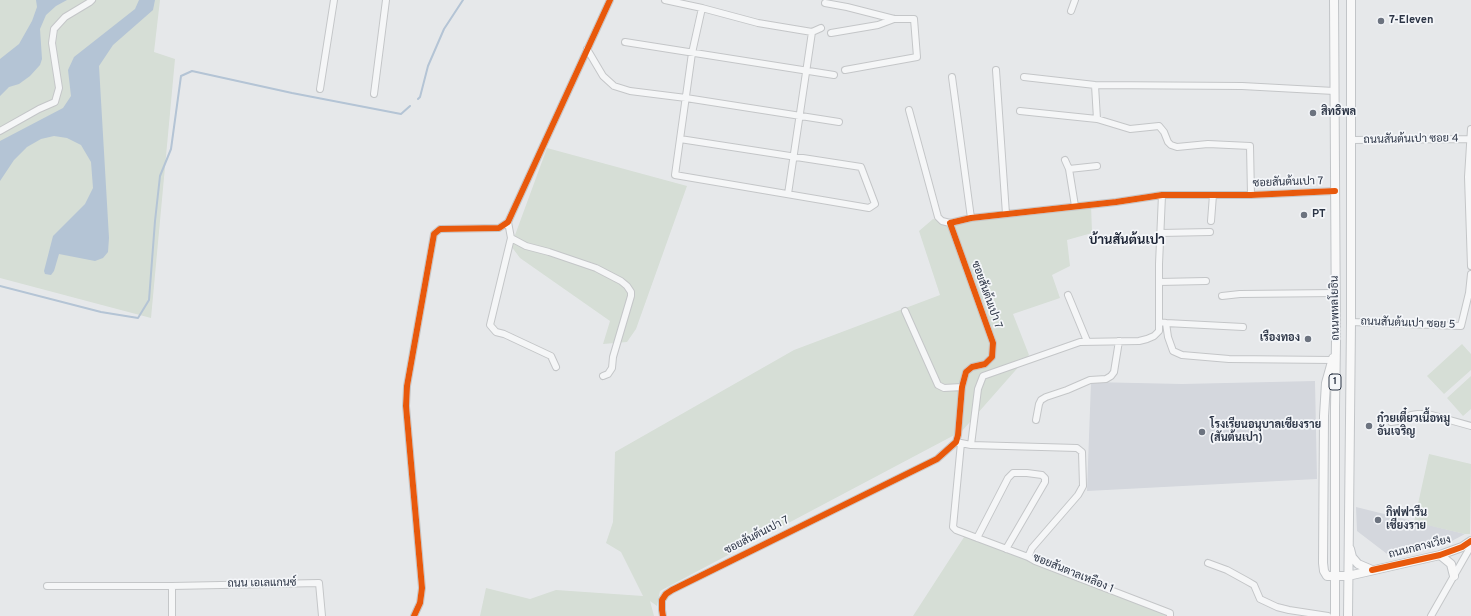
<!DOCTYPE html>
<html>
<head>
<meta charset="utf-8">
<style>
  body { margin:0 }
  canvas { display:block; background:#e6e8ea }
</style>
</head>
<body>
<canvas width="1471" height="616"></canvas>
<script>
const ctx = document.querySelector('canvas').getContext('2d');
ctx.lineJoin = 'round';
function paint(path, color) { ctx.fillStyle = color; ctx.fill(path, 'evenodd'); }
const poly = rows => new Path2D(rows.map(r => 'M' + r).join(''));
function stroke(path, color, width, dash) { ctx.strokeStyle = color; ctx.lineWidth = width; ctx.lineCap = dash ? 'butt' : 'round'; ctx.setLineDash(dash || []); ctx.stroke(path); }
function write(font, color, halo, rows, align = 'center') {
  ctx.font = font + ' Overpass,Sarabun,sans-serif'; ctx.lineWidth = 3.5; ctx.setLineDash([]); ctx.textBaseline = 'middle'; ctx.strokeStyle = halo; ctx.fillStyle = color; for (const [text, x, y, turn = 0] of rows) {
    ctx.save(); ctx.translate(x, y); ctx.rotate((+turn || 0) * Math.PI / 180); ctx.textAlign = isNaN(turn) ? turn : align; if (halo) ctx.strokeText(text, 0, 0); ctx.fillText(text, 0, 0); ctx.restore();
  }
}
const built = poly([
  [1315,381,1317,479,1087,491,1091,382,1182,384],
  [1356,507,1465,534,1448,543,1391,557,1357,531]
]);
const green = poly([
  [0,0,160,0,154,52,175,59,151,318,0,278],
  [547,148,687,186,636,329,627,342,603,344,610,321,520,258,511,246],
  [1091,204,1092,233,1067,240,1070,266,1052,275,1060,298,1013,314,1029,355,962,431,660,591,657,606,650,601,654,616,480,616,486,588,530,599,556,590,643,596,621,552,606,543,613,522,615,452,794,350,940,295,919,231,933,219,950,223],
  [1462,344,1471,354,1471,370,1444,394,1427,376],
  [1471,376,1471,409,1463,416,1447,398],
  [1429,454,1471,464,1470,534,1465,534,1414,522],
  [966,534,1170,616,913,616]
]);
const water = poly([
  [36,0,67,0,56,6,46,15,40,29,42,59,40,65,30,76,19,84,9,87,0,96,0,59,19,44,32,21,37,7],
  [139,0,155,0,153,10,113,45,99,66,109,238,108,252,103,258,95,261,59,254,54,271,51,275,45,274,44,271,53,236,85,204,93,188,91,162,81,145,67,138,54,136,41,139,27,147,14,160,0,181,0,141,63,108,71,96,68,70,74,57,135,9]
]);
const stream = poly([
  [418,99,420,97,428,66,444,29,463,0],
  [0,286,101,312,138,318,149,300,155,221,160,176,171,149,181,76,192,71,292,93,401,114,410,106]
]);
const minor = poly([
  [665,0,702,8,758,23,812,32,821,28],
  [825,3,847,7,894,19,914,19,917,57,845,70],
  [1071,11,1075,0],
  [831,33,878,25,894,19],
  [625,42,834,75],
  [587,49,603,76,614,86,630,91,686,98,839,122],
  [996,70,1006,214],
  [952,77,971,218],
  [1024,77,1095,85,1242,86,1334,91],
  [1095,85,1097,119],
  [320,89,334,0],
  [374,94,386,0],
  [909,110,938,217,942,221,950,223],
  [1020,111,1097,119,1130,129,1159,126,1164,132,1168,142,1171,145,1177,147,1208,144,1250,146,1251,195],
  [0,131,39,109,55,102,59,88,52,43,54,29,65,17,90,2,92,0],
  [680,139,861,167,875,204,869,208,675,175,692,53,702,8],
  [1351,140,1471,139],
  [1065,160,1069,169,1075,206],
  [1069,169,1097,166],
  [1468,177,1471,129],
  [1471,177,1468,177,1471,266],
  [788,194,812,32],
  [1211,221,1213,195],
  [508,222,511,238,490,325,496,332,504,334,551,356,556,367],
  [1161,233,1210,232],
  [511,238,526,246,549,252,596,268,621,281,627,286,631,292,631,296,613,357,612,368,608,374,603,376],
  [1159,282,1206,281],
  [1068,295,1087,341],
  [1222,296,1240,294,1336,293],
  [905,311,938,385,944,388,962,387],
  [1160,322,1166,323,1168,337,1173,351,1182,355,1229,359,1332,360],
  [1351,322,1461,326,1469,293,1471,274],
  [1166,323,1243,327],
  [1036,420,1039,404,1041,400,1046,397,1067,390,1090,380,1106,379,1111,376,1114,372,1119,341],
  [1391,422,1404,420,1411,415,1418,414,1428,414,1471,426],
  [956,442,971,445,1077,448,1082,452,1083,486,1078,495,1032,548,1028,557,1035,561,1170,613,1170,616],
  [961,443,953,527,956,530,1028,557],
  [971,445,978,389,983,376,1080,342,1139,341,1147,339,1154,336,1159,331,1159,264,1162,195],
  [977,538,1008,478,1013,473,1027,473,1042,475,1045,478,1045,482,1006,549],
  [1208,563,1227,570,1247,581,1254,585,1260,599,1277,607,1289,610,1328,616],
  [47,586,172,586,319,583,322,616],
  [172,616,172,586],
  [414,616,420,603,422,588,406,406,407,386,434,234,440,229,499,228,508,222,610,0],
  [663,616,662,610,662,600,666,594,672,590,937,459,956,442,958,435,962,387,966,372,972,367,985,364,992,357,993,343,950,223,971,218,1116,202,1162,195,1251,195,1335,191],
  [1431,616,1471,546]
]);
const major = poly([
  [1334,0,1336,341,1335,408,1335,616],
  [1333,358,1326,383,1324,416,1323,563,1324,571,1327,576,1348,576,1440,555,1462,547,1471,541],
  [1350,549,1352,557,1358,564,1372,570],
  [1440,555,1451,564,1454,576],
  [1348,616,1351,322,1351,0]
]);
const cycleway = poly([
  [1372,570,1440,555,1462,547,1471,541],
  [414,616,420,603,422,588,406,406,407,386,434,234,440,229,499,228,508,222,610,0],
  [663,616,662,610,662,600,666,594,672,590,937,459,956,442,958,435,962,387,966,372,972,367,985,364,992,357,993,343,950,223,971,218,1116,202,1162,195,1251,195,1335,191]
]);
const markers = [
  [1381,21,4,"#6c737f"],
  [1313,113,4,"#6c737f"],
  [1304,215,4,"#6c737f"],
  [1308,339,4,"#6c737f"],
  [1369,426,4,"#6c737f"],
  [1202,432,4,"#6c737f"],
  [1378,520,4,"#6c737f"]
];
const shields = [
  [1335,382,12]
];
const shieldNames = [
  ["1",1335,382]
];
const poiNames = [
  ["7-Eleven",1389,21],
  ["สิทธิพล",1321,113],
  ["PT",1312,215],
  ["เรืองทอง",1300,339,"right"],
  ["ก๋วยเตี๋ยวเนื้อหมู",1377,420],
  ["อันเจริญ",1377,433],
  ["โรงเรียนอนุบาลเชียงราย",1210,426],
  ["(สันต้นเปา)",1210,439],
  ["กิฟฟารีน",1386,514],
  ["เชียงราย",1386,527]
];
const streetNames = [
  ["ถนนสันต้นเปา ซอย 4",1411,140,-1],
  ["ซอยสันต้นเปา 7",1288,183,-2],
  ["ซอยสันต้นเปา 7",986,295,70],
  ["ถนนพหลโยธิน",1336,308,-91],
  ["ถนนสันต้นเปา ซอย 5",1408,324,2],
  ["ซอยสันต้นเปา 7",757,536,-27],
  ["ถนนกลางเวียง",1420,548,-14],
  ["ซอยสันตาลเหลือง 1",1073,574,22],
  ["ถนน เอเลแกนซ์",262,584,-1]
];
const quarterNames = [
  ["บ้านสันต้นเปา",1127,241]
];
paint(built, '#d4d7dd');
paint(green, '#d6ded6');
paint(water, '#b4c4d5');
stroke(stream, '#b4c4d5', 2);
stroke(minor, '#c4c6c8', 8);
stroke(major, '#c2c5c8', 10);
stroke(minor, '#f5f6f7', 6);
stroke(major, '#f8f8f8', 8);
stroke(cycleway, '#e8590c', 6);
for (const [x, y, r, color] of markers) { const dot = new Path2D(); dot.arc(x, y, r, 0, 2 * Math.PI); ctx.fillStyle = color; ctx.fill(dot); stroke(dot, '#f4f6f9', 1.5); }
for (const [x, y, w] of shields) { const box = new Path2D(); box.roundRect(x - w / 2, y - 8, w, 16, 3); ctx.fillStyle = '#f4f6f9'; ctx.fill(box); stroke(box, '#2b3445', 1); }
write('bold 10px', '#2b3445', null, shieldNames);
write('bold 11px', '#2b3445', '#f4f6f9', poiNames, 'left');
write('11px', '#2b3445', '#f4f6f9', streetNames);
write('bold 13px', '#1d2536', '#f4f6f9', quarterNames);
</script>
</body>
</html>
